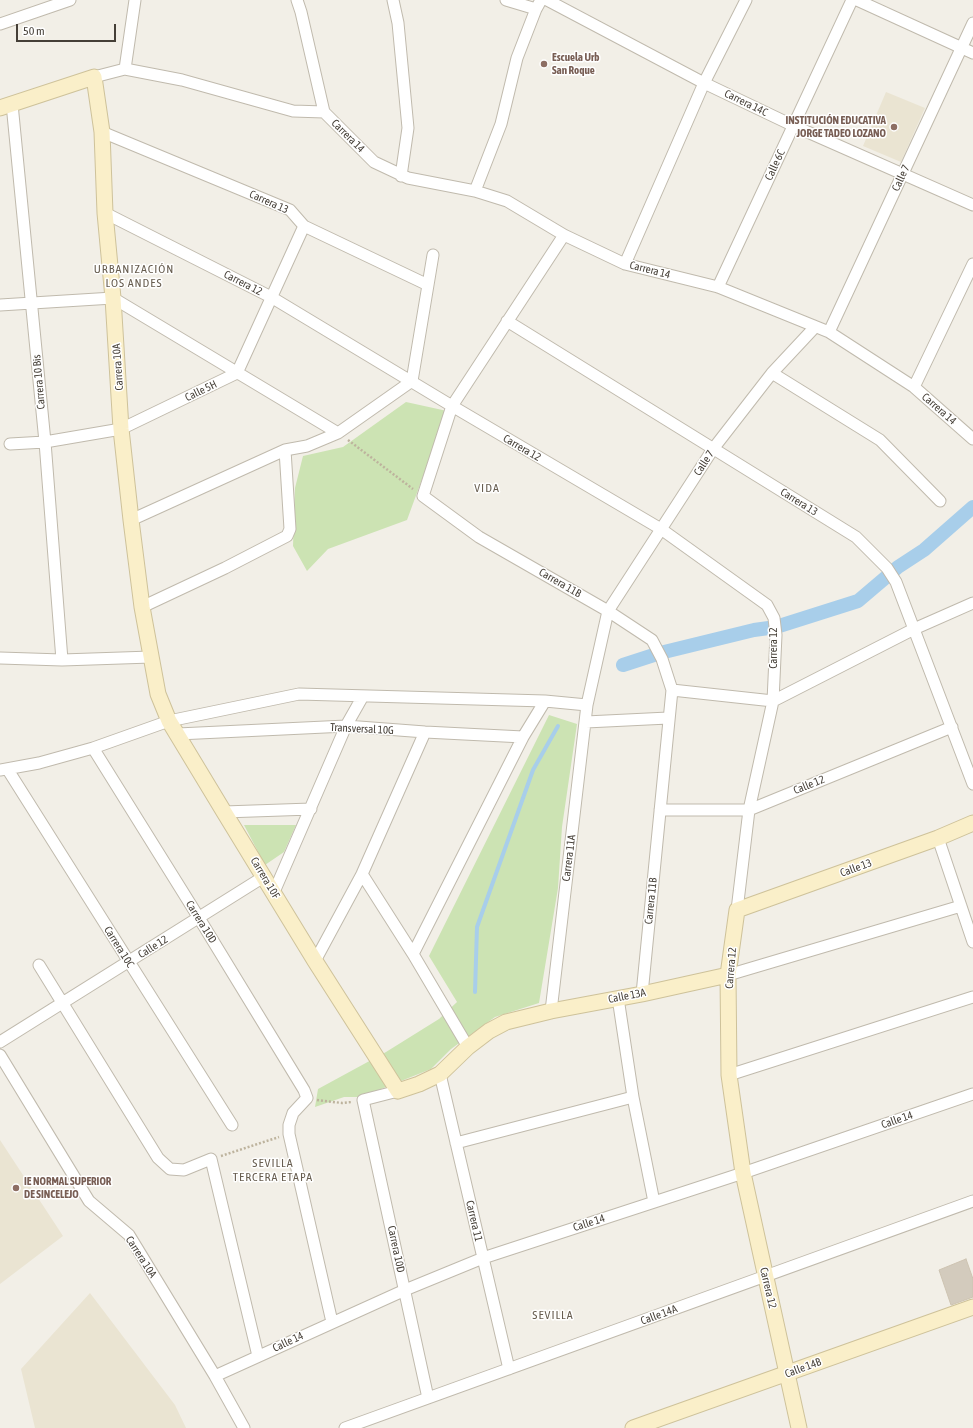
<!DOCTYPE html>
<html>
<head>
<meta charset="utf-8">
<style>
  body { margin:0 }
  #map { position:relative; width:973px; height:1428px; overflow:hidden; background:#f2efe7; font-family:"Asap Condensed",sans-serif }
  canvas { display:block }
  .scale { position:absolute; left:16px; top:24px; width:100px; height:18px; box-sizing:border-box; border:2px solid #453f37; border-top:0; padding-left:5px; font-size:12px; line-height:14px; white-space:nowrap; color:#453f37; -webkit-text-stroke:3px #fff; paint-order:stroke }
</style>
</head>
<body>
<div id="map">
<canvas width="973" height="1428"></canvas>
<div class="scale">50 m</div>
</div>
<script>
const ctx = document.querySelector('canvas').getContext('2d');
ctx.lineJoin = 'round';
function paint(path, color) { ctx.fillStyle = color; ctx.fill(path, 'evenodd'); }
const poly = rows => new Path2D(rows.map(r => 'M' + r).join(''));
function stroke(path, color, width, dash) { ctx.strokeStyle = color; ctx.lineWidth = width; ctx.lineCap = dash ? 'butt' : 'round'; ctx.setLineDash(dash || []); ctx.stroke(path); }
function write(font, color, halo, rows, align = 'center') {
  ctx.font = font + ' "Asap Condensed",sans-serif'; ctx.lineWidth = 3; ctx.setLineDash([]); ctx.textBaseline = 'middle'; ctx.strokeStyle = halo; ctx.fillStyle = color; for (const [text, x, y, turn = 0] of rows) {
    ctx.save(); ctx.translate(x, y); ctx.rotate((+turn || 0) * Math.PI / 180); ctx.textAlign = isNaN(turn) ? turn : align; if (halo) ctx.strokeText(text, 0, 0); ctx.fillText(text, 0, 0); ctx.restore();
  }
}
const education = poly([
  [886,92,925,108,901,162,863,146],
  [0,1140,63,1236,0,1284],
  [90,1293,175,1405,186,1428,35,1428,21,1369]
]);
const green = poly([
  [406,402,447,411,407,520,328,549,307,571,293,546,295,488,303,456,343,447],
  [549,715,577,724,562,827,558,888,539,1003,495,1017,451,1049,431,1069,361,1097,344,1097,315,1107,318,1089,386,1052,439,1019,457,1002,429,956],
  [244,825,296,825,284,852,265,865]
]);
const stream = poly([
  [475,992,477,927,533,770,558,726]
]);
const canal = poly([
  [623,665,660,653,754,630,776,627,858,601,898,567,924,550,973,507]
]);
const building = poly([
  [966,1259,973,1279,973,1297,951,1305,939,1270,966,1259]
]);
const path = poly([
  [348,440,413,489],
  [317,1100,342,1103,352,1102],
  [221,1156,279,1137]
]);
const street = poly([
  [297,0,301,12,324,112,374,162,408,178,475,191,507,201,564,235,625,264,718,287,829,332,914,387,973,439],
  [393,0,398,23,408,128,401,176],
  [506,0,536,9],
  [547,0,704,83,794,126,973,205],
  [857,0,973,53],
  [0,24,70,0],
  [125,69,135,0],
  [94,77,125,69,182,80,293,111,324,112],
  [12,104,45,442,62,660],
  [102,132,290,210,304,226,428,285],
  [475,191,501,124,517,58,536,9,541,0],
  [105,213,271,297,452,406,661,529,767,605,774,618,776,635,773,701,749,810,737,910],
  [564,235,452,406,423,496,479,537,608,611,652,640,662,659,672,690,642,994],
  [625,264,704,83,746,0],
  [718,287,852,0],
  [0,305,113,298,338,433],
  [507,321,856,537,887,568,896,582,973,784],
  [829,332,973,23],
  [772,373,880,440,940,501],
  [914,387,973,264],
  [10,444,45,442,121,429,237,373,304,226],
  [131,520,285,450,307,446,338,433,412,381,433,255],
  [142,607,225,568,287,536,290,529,285,450],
  [0,658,62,660,151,657],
  [672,690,773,701,914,629,973,603],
  [586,722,668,718],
  [178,734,346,726,425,732,523,737],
  [93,748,199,918,304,1090,307,1098,293,1113,289,1125,289,1134,332,1322],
  [0,770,39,763,93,748,169,721,299,694,545,701,587,705],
  [8,770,232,1125],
  [660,810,749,810,952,727],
  [224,812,311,809],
  [938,838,973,942],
  [362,874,413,954,468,1047],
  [274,892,346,726,363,696],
  [413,954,523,737,545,701],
  [315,961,362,874,425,732],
  [39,965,158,1158,170,1169,184,1170,211,1159,258,1356],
  [728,975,961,906],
  [618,998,633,1097,654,1202],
  [551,1011,587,705,608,611,713,449,772,373,815,327],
  [0,1042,265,876],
  [0,1055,89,1201,129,1235,215,1376,244,1428],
  [440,1074,509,1369],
  [729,1075,973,997],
  [398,1091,363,1100,428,1398],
  [456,1143,633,1097],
  [215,1376,405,1290,483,1258,743,1173,973,1094],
  [345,1428,973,1201]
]);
const secondary = poly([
  [0,108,94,77,102,132,105,213,113,298,121,429,131,520,142,607,158,694,169,721,224,812,315,961,398,1091,419,1084,440,1074,468,1047,489,1031,506,1022,551,1011,642,994,728,975],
  [633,1428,973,1307],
  [799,1428,743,1173,729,1075,728,975,737,910,938,838,973,823]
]);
const markers = [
  [544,64,4,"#8d6e63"],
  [894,127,4,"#8d6e63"],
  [16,1188,4,"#8d6e63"]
];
const educationNames = [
  ["Escuela Urb",552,58],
  ["San Roque",552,71],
  ["INSTITUCIÓN EDUCATIVA",886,121,"right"],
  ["JORGE TADEO LOZANO",886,134,"right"],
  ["IE NORMAL SUPERIOR",24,1182],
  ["DE SINCELEJO",24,1195]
];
const streetNames = [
  ["Carrera 14C",746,103,26],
  ["Carrera 14",348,136,45],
  ["Calle 6C",775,165,-65],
  ["Calle 7",901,178,-65],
  ["Carrera 13",269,202,24],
  ["Carrera 14",650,270,14],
  ["Carrera 12",243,283,27],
  ["Carrera 10A",118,367,-94],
  ["Carrera 10 Bis",39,382,-95],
  ["Calle 5H",201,391,-26],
  ["Carrera 14",939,409,41],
  ["Carrera 12",522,448,30],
  ["Calle 7",704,463,-57],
  ["Carrera 13",799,502,32],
  ["Carrera 11B",560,583,30],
  ["Carrera 12",774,648,-90],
  ["Transversal 10G",362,729,3],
  ["Calle 12",809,785,-22],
  ["Carrera 11A",569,858,-83],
  ["Calle 13",856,868,-20],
  ["Carrera 10F",265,878,59],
  ["Carrera 11B",651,901,-84],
  ["Carrera 10D",201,922,58],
  ["Carrera 10C",119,947,58],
  ["Calle 12",153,947,-32],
  ["Carrera 12",731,968,-85],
  ["Calle 13A",627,996,-11],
  ["Calle 14",897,1120,-19],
  ["Carrera 11",474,1221,77],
  ["Calle 14",589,1223,-18],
  ["Carrera 10D",396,1249,78],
  ["Carrera 10A",141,1257,57],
  ["Carrera 12",768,1288,77],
  ["Calle 14A",659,1315,-20],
  ["Calle 14",288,1342,-25],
  ["Calle 14B",803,1368,-20]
];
const neighbourhoodNames = [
  ["URBANIZACIÓN",134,269],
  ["LOS ANDES",134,283],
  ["VIDA",487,488],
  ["SEVILLA",273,1163],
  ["TERCERA ETAPA",273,1177],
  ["SEVILLA",553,1315]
];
paint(education, '#eae4d2');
paint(green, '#cce3b3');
stroke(stream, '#a8ceea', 4);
stroke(canal, '#a8ceea', 14);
paint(building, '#d3cbbd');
stroke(building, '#cdc3b1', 1);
stroke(street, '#c0baad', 13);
stroke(secondary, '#cec29a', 17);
stroke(path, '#bdb39d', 2.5, [2, 2]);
stroke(street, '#fff', 11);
stroke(secondary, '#faefc9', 15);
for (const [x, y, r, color] of markers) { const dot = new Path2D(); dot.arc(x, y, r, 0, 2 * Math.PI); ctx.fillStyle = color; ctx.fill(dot); stroke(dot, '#fff', 1.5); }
write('bold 11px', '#785e54', '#fff', educationNames, 'left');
write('11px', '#453f37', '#fff', streetNames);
ctx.letterSpacing = '1px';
write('12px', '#675d4f', '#fff', neighbourhoodNames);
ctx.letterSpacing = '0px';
</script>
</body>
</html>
